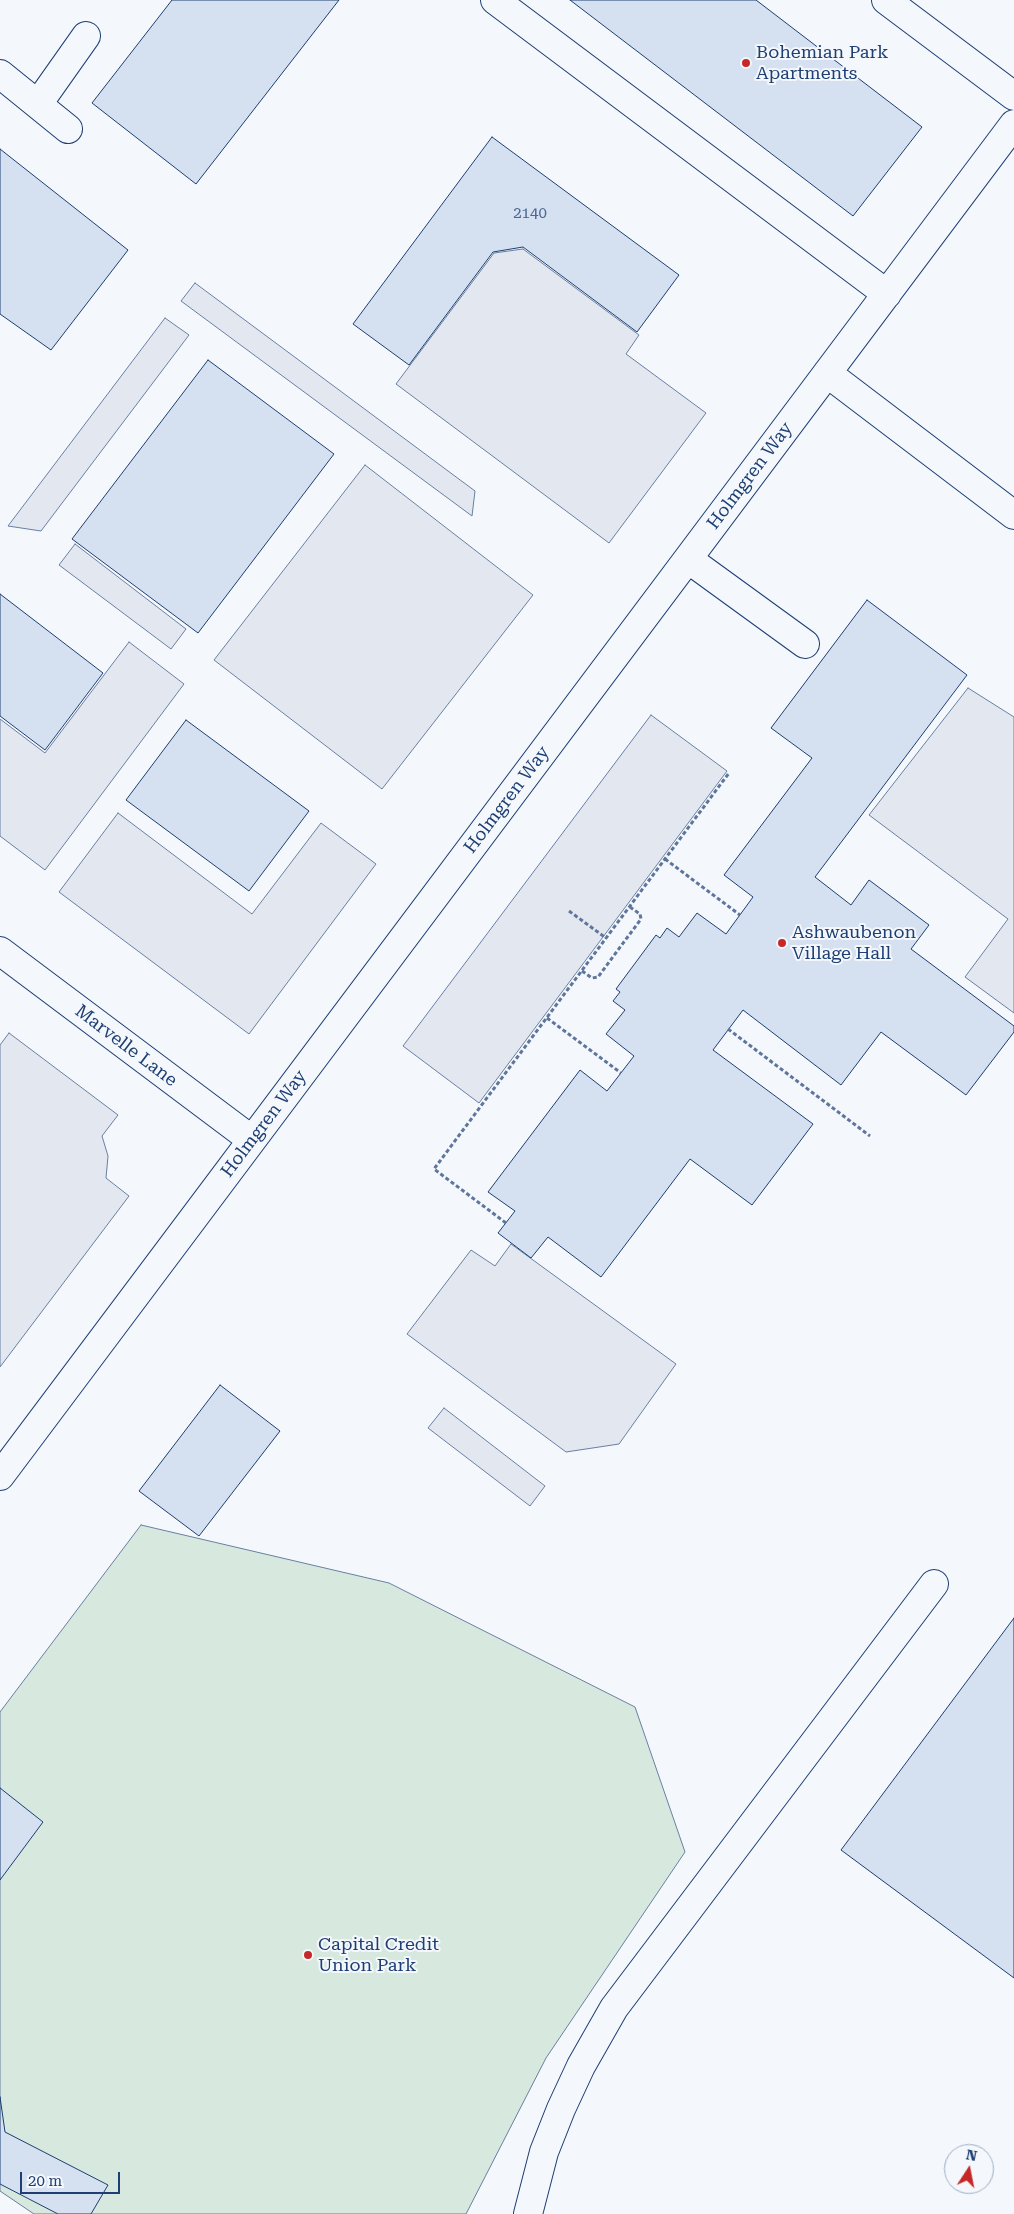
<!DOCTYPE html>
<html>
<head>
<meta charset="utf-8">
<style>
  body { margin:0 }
  #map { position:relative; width:1014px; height:2214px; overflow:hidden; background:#f4f7fb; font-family:"Roboto Serif",serif }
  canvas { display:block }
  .north { position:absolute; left:944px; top:2144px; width:50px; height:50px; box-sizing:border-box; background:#f4f7fb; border:1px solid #9eadc5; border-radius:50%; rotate:11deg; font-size:14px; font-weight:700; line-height:20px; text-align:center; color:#1d3f73 }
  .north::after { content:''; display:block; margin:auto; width:18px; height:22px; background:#c62828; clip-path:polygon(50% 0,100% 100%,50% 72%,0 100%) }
  .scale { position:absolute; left:20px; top:2172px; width:100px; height:22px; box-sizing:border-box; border:2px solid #1d3f73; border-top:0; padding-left:6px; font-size:15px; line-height:18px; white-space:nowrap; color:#1d3f73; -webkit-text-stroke:4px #f4f7fb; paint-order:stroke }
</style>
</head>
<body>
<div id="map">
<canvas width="1014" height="2214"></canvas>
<div class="north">N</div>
<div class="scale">20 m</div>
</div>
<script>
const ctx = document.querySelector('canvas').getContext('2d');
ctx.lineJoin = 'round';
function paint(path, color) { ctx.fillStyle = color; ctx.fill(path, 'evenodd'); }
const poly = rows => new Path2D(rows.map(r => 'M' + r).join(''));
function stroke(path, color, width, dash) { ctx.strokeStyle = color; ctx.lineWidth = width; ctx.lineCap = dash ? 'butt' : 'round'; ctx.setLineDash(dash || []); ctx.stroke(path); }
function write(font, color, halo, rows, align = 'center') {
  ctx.font = font + ' "Roboto Serif",serif'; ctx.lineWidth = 4; ctx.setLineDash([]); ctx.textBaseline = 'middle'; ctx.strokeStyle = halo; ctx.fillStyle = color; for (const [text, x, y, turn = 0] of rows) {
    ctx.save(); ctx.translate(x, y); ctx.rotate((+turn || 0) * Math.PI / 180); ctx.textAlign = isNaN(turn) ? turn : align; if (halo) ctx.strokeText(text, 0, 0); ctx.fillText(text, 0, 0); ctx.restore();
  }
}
const green = poly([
  [141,1525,389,1583,635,1707,685,1852,546,2058,466,2214,34,2214,0,2191,0,1712,141,1525]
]);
const parking = poly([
  [523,249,639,335,626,354,706,413,609,543,396,384,494,253,523,249],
  [195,283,475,491,472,516,181,301,195,283],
  [165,318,189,335,41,531,8,526,165,318],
  [365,465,533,595,382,789,214,660,365,465],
  [75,544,186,629,171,649,59,565,75,544],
  [129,642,184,684,45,870,0,836,0,719,45,753,129,642],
  [968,688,1014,717,1014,1013,965,977,1008,919,869,815,968,688],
  [651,715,727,771,479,1103,403,1046,651,715],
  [118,813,252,914,321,823,376,864,249,1034,59,892,118,813],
  [9,1033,118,1115,102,1136,108,1156,106,1178,129,1196,0,1367,0,1045,9,1033],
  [511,1244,676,1364,619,1444,566,1452,407,1334,471,1250,495,1266,511,1244],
  [444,1408,545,1486,530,1506,428,1428,444,1408]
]);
const building = poly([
  [172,0,339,0,196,184,92,103,172,0],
  [570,0,756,0,922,127,853,216,570,0],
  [492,137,679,275,637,332,523,247,493,252,409,365,353,324,492,137],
  [0,149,128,250,51,350,0,314,0,149],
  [208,360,334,454,198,633,72,539,208,360],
  [0,594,103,673,45,750,0,716,0,594],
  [867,600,967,675,815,877,851,905,869,880,929,925,911,949,1014,1026,1014,1032,966,1095,881,1032,841,1085,743,1010,713,1050,813,1124,752,1205,690,1159,601,1277,548,1237,531,1258,498,1233,515,1211,488,1192,580,1070,607,1091,634,1056,606,1034,625,1010,613,1001,620,992,616,989,656,935,660,938,667,928,679,937,697,913,726,934,753,897,724,875,812,758,771,728,867,600],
  [186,720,309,811,249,891,126,800,186,720],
  [220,1385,280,1431,199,1536,139,1491,220,1385],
  [1014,1618,1014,1978,841,1850,1014,1618],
  [0,1788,43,1822,0,1880,0,1788],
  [0,2097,5,2132,108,2185,91,2214,58,2214,0,2184,0,2097]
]);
const path = poly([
  [665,859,740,915],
  [569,911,606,938],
  [582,971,592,978,598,977,641,919,640,914,630,907],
  [547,1018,621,1073],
  [728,1029,870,1136],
  [506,1223,434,1169,729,773]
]);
const minor = poly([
  [495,0,887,294],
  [886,0,1014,96],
  [0,74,68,129],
  [38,104,86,36],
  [827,373,1014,515],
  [688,559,805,644],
  [0,951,252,1140],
  [0,1476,1014,124],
  [528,2214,544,2152,561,2109,581,2066,614,2008,934,1584]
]);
const markers = [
  [746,63,5,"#c62828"],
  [782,943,5,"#c62828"],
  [308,1955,5,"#c62828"]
];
const numberNames = [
  ["2140",530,214]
];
const poiNames = [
  ["Bohemian Park",756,53],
  ["Apartments",756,74],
  ["Ashwaubenon",792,933],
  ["Village Hall",792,954],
  ["Capital Credit",318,1945],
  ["Union Park",318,1966]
];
const streetNames = [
  ["Holmgren Way",750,476,-53],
  ["Holmgren Way",507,800,-53],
  ["Marvelle Lane",126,1046,37],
  ["Holmgren Way",264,1124,-53]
];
paint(green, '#d7e8df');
stroke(green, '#687fa3', 1);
paint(parking, '#e3e8f0');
stroke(parking, '#687fa3', 1);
paint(building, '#d5e0f0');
stroke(building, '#1d3f73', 1);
stroke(minor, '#1d3f73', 30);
stroke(path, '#5e769c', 3, [4, 2.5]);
stroke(minor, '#f4f7fb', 28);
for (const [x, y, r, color] of markers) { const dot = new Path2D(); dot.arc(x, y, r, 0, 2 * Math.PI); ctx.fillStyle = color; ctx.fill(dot); stroke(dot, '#f4f7fb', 2); }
write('15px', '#4b6792', null, numberNames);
write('18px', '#1d3f73', '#f4f7fb', poiNames, 'left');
write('18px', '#1d3f73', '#f4f7fb', streetNames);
</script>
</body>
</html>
